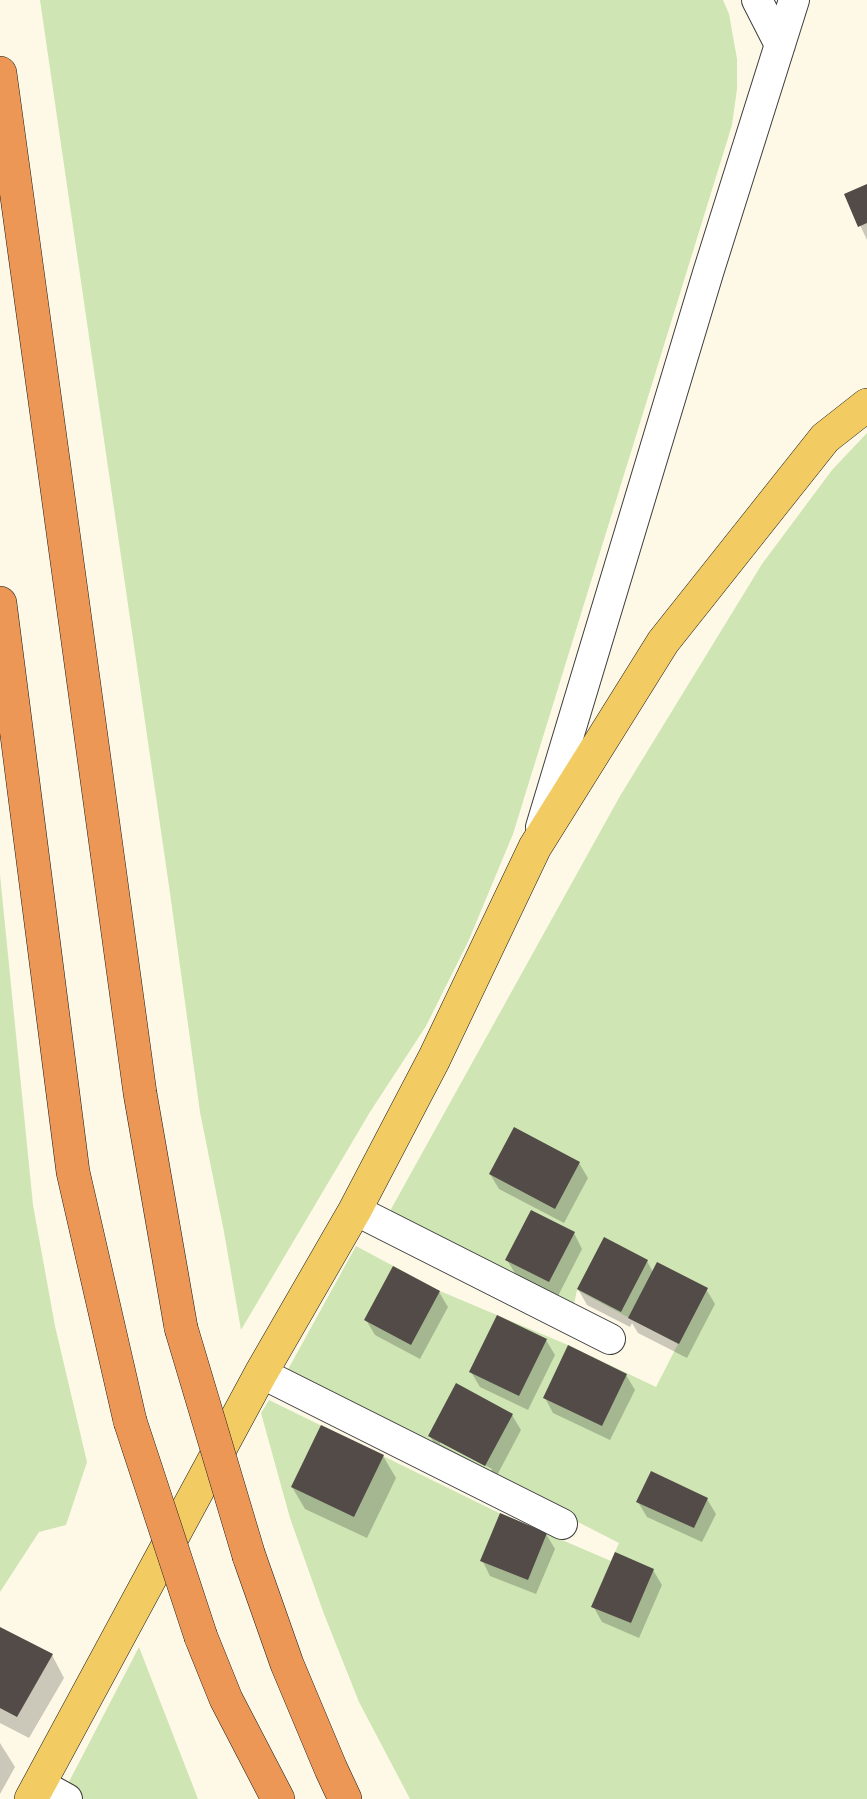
<!DOCTYPE html>
<html>
<head>
<meta charset="utf-8">
<style>
  body { margin:0 }
  canvas { display:block; background:#fef9e7 }
</style>
</head>
<body>
<canvas width="867" height="1799"></canvas>
<script>
const ctx = document.querySelector('canvas').getContext('2d');
ctx.lineJoin = 'round';
function paint(path, color) { ctx.fillStyle = color; ctx.fill(path, 'evenodd'); }
const poly = rows => new Path2D(rows.map(r => 'M' + r).join(''));
function stroke(path, color, width, dash) { ctx.strokeStyle = color; ctx.lineWidth = width; ctx.lineCap = dash ? 'butt' : 'round'; ctx.setLineDash(dash || []); ctx.stroke(path); }
const green = poly([
  [40,0,723,0,729,14,737,59,737,89,732,125,513,834,468,942,426,1026,370,1112,241,1330,224,1232,200,1112,170,893],
  [867,433,867,1799,410,1799,359,1702,324,1614,290,1518,261,1413,269,1400,499,1513,611,1561,619,1543,286,1373,356,1246,440,1291,568,1345,656,1387,678,1344,577,1290,574,1304,390,1211,620,796,762,564,832,470],
  [0,875,33,1205,55,1326,87,1462,66,1525,39,1532,0,1592],
  [139,1647,198,1799,60,1799]
]);
const shadow = poly([
  [867,186,867,240,846,195],
  [579,1163,588,1178,564,1223,499,1189,490,1174],
  [574,1233,582,1249,558,1296,516,1275,507,1260],
  [647,1261,653,1272,706,1289,715,1304,687,1358,638,1333,632,1323,630,1327,587,1305,578,1289],
  [439,1292,448,1307,420,1359,375,1335,366,1320],
  [546,1340,555,1355,528,1410,480,1387,471,1372],
  [626,1375,635,1390,610,1440,553,1413,545,1398],
  [512,1415,521,1430,494,1481,438,1451,430,1436],
  [440,1441,492,1469,491,1471,440,1444],
  [383,1456,396,1478,367,1538,305,1509,292,1487],
  [707,1499,716,1514,702,1542,647,1517,638,1502],
  [546,1534,555,1549,536,1594,490,1576,482,1560],
  [653,1570,662,1585,639,1638,602,1622,593,1606],
  [0,1629,52,1655,64,1678,29,1738,0,1723],
  [0,1743,15,1767,0,1794]
]);
const building = poly([
  [867,184,867,223,858,227,844,194],
  [514,1127,580,1162,555,1209,489,1174],
  [531,1210,575,1232,549,1282,505,1260],
  [604,1237,648,1260,621,1312,577,1289],
  [657,1262,708,1288,679,1344,628,1318],
  [393,1266,440,1291,411,1345,364,1320],
  [497,1315,547,1339,519,1396,469,1372],
  [568,1345,627,1374,602,1426,543,1398],
  [456,1383,513,1414,485,1466,428,1436],
  [321,1425,384,1455,354,1517,291,1487],
  [651,1471,708,1498,694,1528,636,1502],
  [500,1513,547,1533,528,1580,480,1561],
  [615,1552,654,1569,631,1623,591,1607],
  [0,1627,53,1654,17,1717,0,1708]
]);
const minor = poly([
  [757,0,780,45],
  [541,827,708,273,794,0],
  [355,1210,610,1339],
  [261,1373,562,1524],
  [40,1784,67,1799]
]);
const major = poly([
  [31,1799,261,1373,355,1210,434,1059,535,847,663,642,825,438,867,405]
]);
const highway = poly([
  [0,73,140,1093,181,1328],
  [0,603,73,1172,130,1421],
  [249,1556,287,1664,331,1769,345,1799],
  [201,1637,226,1699,278,1799]
]);
const highwayBridge = poly([
  [181,1328,249,1556],
  [130,1421,201,1637]
]);
paint(green, '#cfe5b4');
paint(shadow, '#0003');
paint(building, '#524b47');
stroke(minor, '#3d3d3d', 32);
stroke(major, '#1b1b1b', 34);
stroke(highway, '#1b1b1b', 34);
stroke(minor, '#fff', 30);
stroke(major, '#f2cb63', 33);
stroke(highway, '#ed9756', 33);
stroke(highwayBridge, '#1b1b1b', 34, []);
stroke(highwayBridge, '#ed9756', 33);
</script>
</body>
</html>
